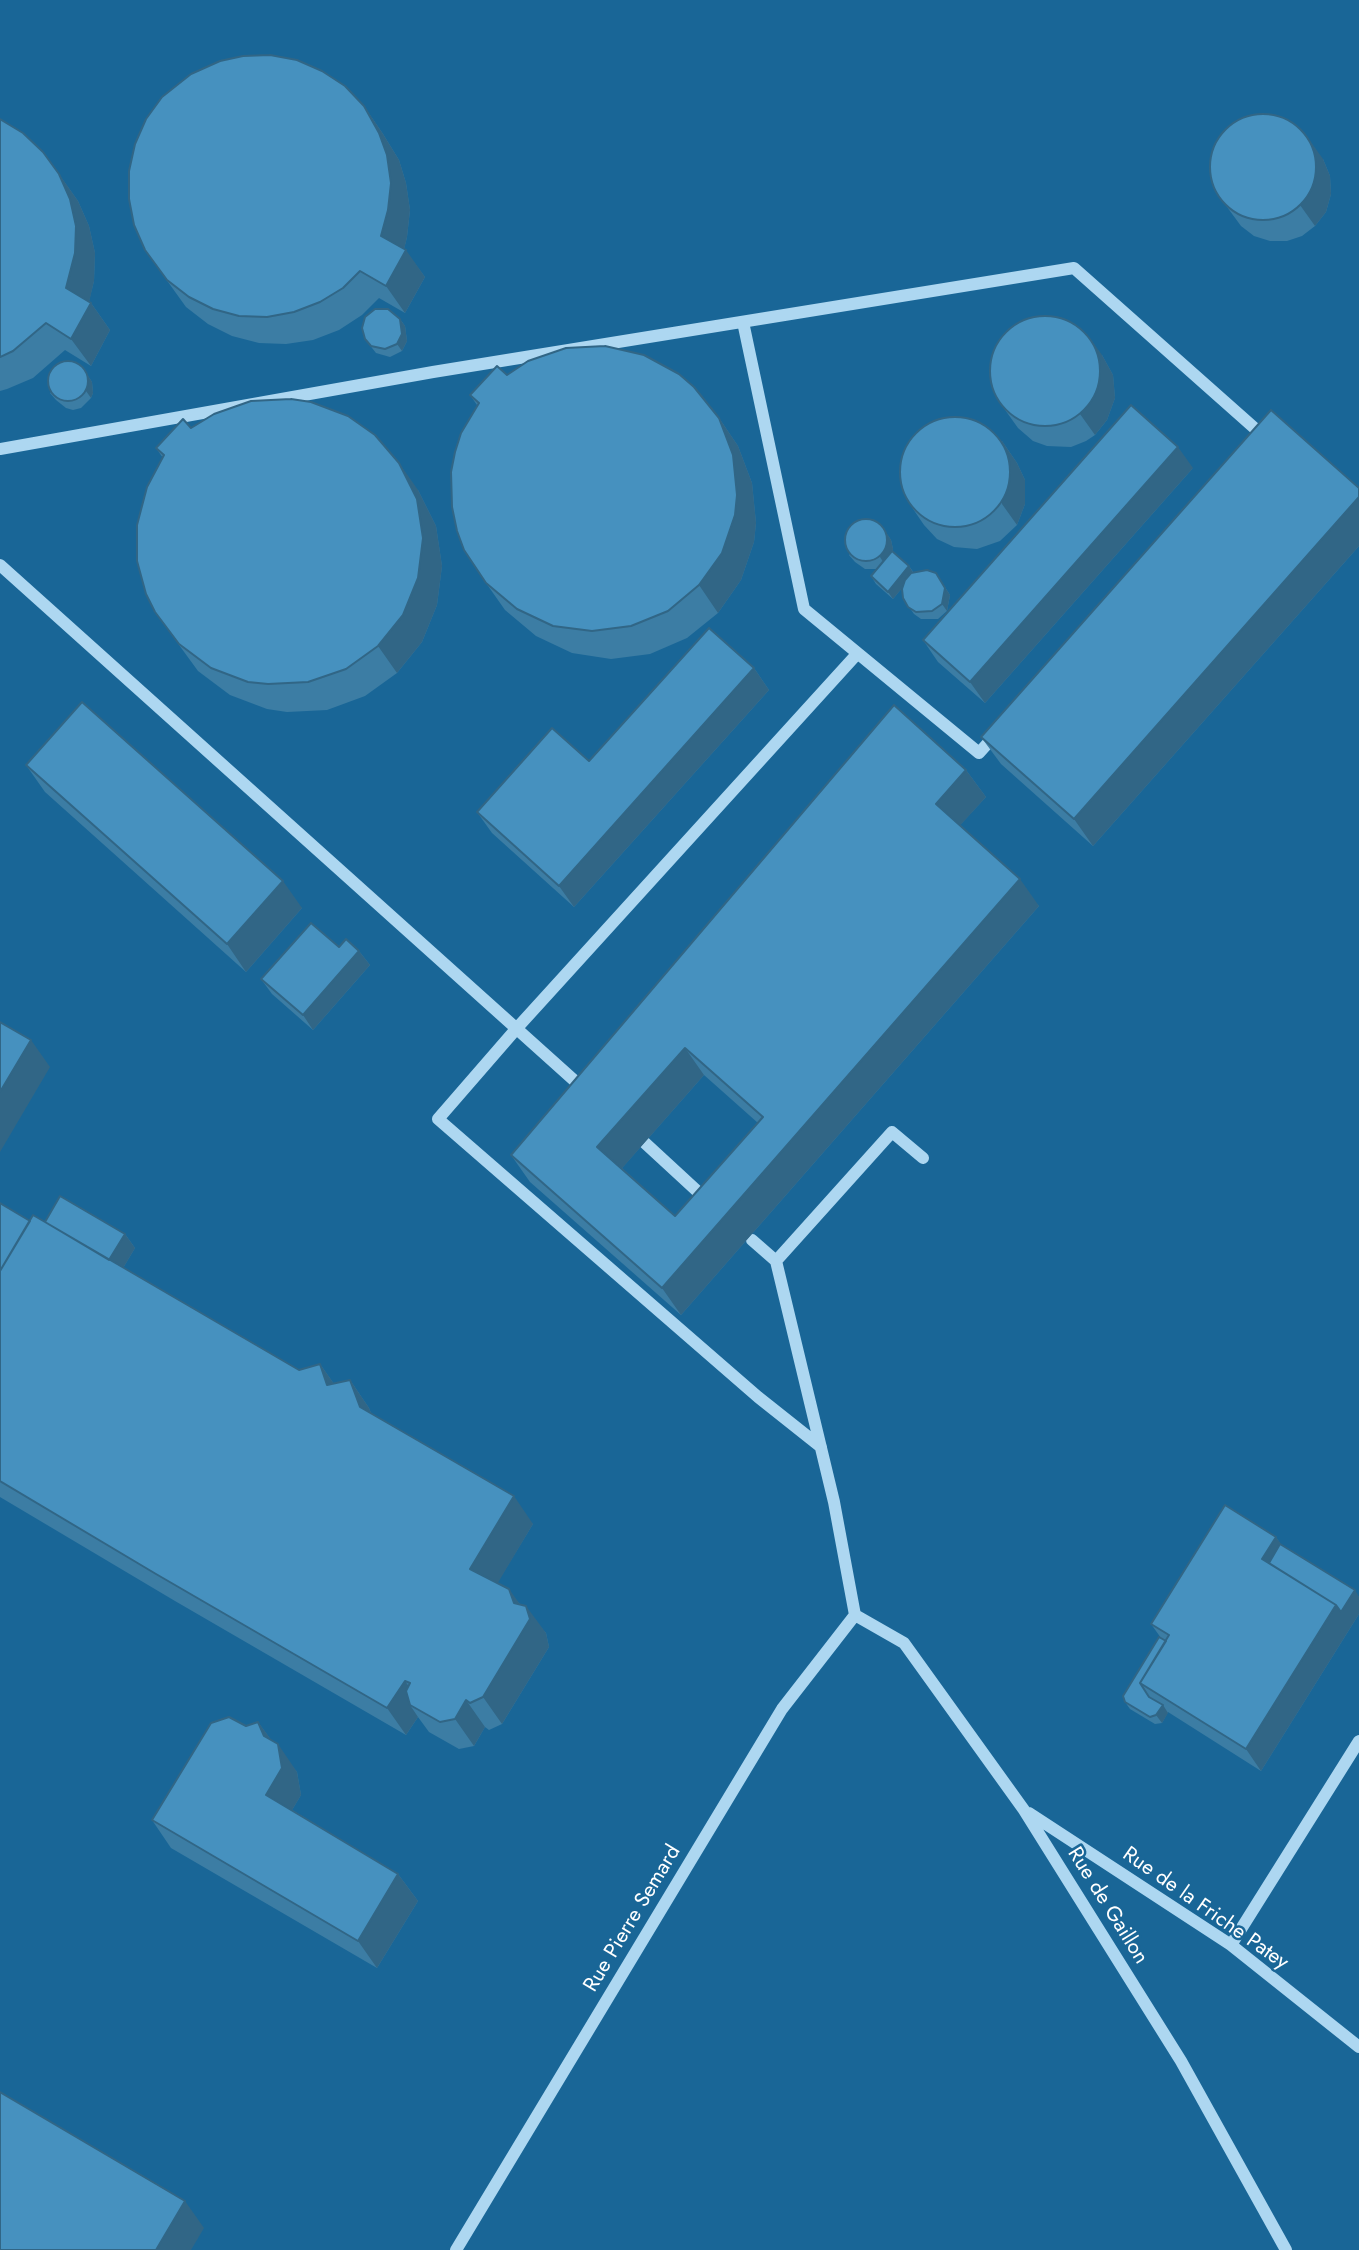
<!DOCTYPE html>
<html>
<head>
<meta charset="utf-8">
<style>
  body { margin:0 }
  canvas { display:block; background:#196697 }
</style>
</head>
<body>
<canvas width="1359" height="2250"></canvas>
<script>
const ctx = document.querySelector('canvas').getContext('2d');
ctx.lineJoin = 'round';
const poly = rows => new Path2D(rows.map(r => 'M' + r).join(''));
function stroke(path, color, width, dash) { ctx.strokeStyle = color; ctx.lineWidth = width; ctx.lineCap = dash ? 'butt' : 'round'; ctx.setLineDash(dash || []); ctx.stroke(path); }
function paint(path, color) { ctx.fillStyle = color; ctx.fill(path, 'evenodd'); }
function write(font, color, halo, rows, align = 'center') {
  ctx.font = font + ' Jost,sans-serif'; ctx.lineWidth = 5; ctx.setLineDash([]); ctx.textBaseline = 'middle'; ctx.strokeStyle = halo; ctx.fillStyle = color; for (const [text, x, y, turn = 0] of rows) {
    ctx.save(); ctx.translate(x, y); ctx.rotate((+turn || 0) * Math.PI / 180); ctx.textAlign = isNaN(turn) ? turn : align; if (halo) ctx.strokeText(text, 0, 0); ctx.fillText(text, 0, 0); ctx.restore();
  }
}
const minor = poly([
  [743,322,804,609,979,753,997,733],
  [0,449,433,372,1074,268,1260,433,1253,440],
  [0,565,586,1091],
  [645,1143,709,1202],
  [752,1240,776,1261,834,1502,855,1615],
  [776,1261,892,1132,923,1158],
  [821,1447,758,1397,438,1119,517,1028,857,654],
  [855,1615,904,1643,1024,1810,1181,2061,1286,2250],
  [1029,1813,1231,1945,1359,2047],
  [1231,1945,1359,1741],
  [456,2250,782,1709,855,1615]
]);
const wall = poly([
  [364,106,383,134,399,160,406,183,410,210,407,237,404,249,425,277,405,313,379,298,362,315,339,330,313,340,286,344,259,343,232,336,208,324,186,307,145,250],
  [0,119,43,152,78,201,89,226,95,253,94,281,89,301,91,303,110,330,91,366,65,350,33,378,7,389,0,391],
  [1323,159,1330,176,1331,194,1326,212,1315,226,1302,236,1287,241,1270,241,1254,236,1241,226,1216,192],
  [400,319,405,326,407,341,402,351,390,357,376,353,365,339],
  [1102,355,1113,375,1115,398,1107,420,1095,435,1086,441,1071,447,1047,446,1033,441,1018,428,1003,407],
  [82,367,92,382,93,393,91,398,81,408,73,410,66,408,56,400,50,393],
  [507,375,719,418,738,446,752,483,756,523,754,542,741,580,718,613,687,638,650,654,611,659,572,653,536,636,505,610,486,583,477,405,470,395],
  [191,428,418,490,436,526,442,566,437,605,422,642,397,673,365,696,327,710,287,712,267,709,230,695,198,671,155,612,163,458,156,448],
  [1002,441,1017,463,1025,480,1025,504,1017,525,1000,541,977,549,954,547,937,539,924,525,909,503],
  [1193,468,985,703,938,662,923,640],
  [1359,488,1359,546,1093,846,1001,764,981,737],
  [880,524,891,540,893,549,893,552,909,566,914,573,936,573,950,595,947,611,938,619,921,619,914,614,903,598,902,588,893,599,876,584,871,576,877,569,865,569,855,562,849,555],
  [754,668,769,690,574,907,492,833,477,812,589,761],
  [26,765,302,908,246,972,45,792],
  [966,770,986,797,960,825,1039,906,681,1315,530,1182,511,1155],
  [704,1075,758,1123,675,1216,622,1168],
  [339,947,359,951,370,965,313,1030,272,994,261,979],
  [0,1203,30,1221,125,1234,135,1248,123,1268,299,1370,320,1364,334,1384,350,1380,369,1408,371,1413,533,1524,497,1583,520,1604,546,1633,549,1647,502,1724,489,1730,485,1727,474,1746,459,1749,429,1732,418,1717,406,1735,175,1601,0,1497],
  [1276,1537,1281,1545,1359,1597,1359,1614,1261,1771,1168,1712,1162,1723,1155,1724,1130,1709,1125,1702,1161,1638,1151,1624],
  [258,1722,271,1740,297,1772,301,1795,292,1810,398,1874,418,1901,377,1968,171,1848,152,1820]
]);
const shadedWall = poly([
  [364,106,383,134,399,160,406,183,410,210,407,237,402,258,406,250,425,277,405,313,386,286,381,236],
  [1308,138,1323,159,1330,176,1331,194,1326,212,1315,226,1300,205],
  [59,174,78,201,89,226,95,253,94,281,87,311,91,303,110,330,91,366,71,339,66,288],
  [400,319,405,326,407,341,402,351,397,344],
  [1087,334,1102,355,1113,375,1115,398,1107,420,1095,435,1080,414],
  [87,374,92,382,93,393,91,398,86,391],
  [719,418,738,446,752,483,756,523,754,542,741,580,718,613,699,585],
  [1002,441,1017,463,1025,480,1025,504,1017,525,1002,504],
  [1178,447,1193,468,985,703,970,682],
  [399,463,418,490,436,526,442,566,437,605,422,642,397,673,378,646],
  [1359,497,1359,546,1093,846,1074,819],
  [886,532,891,540,893,549,891,558,885,565,880,557],
  [909,566,914,574,893,599,888,592],
  [936,573,950,595,947,611,942,604],
  [754,668,769,690,574,907,559,886],
  [966,770,986,797,955,831,936,804],
  [1020,879,1039,906,681,1315,662,1288],
  [283,881,302,908,246,972,227,944],
  [359,951,370,965,313,1030,303,1015],
  [31,1040,50,1067,0,1152,0,1092],
  [685,1048,704,1075,617,1174,597,1147],
  [125,1234,135,1248,116,1280,106,1265],
  [320,1364,339,1391,327,1385],
  [350,1380,369,1408,379,1434,360,1407],
  [514,1496,533,1524,490,1596,470,1569],
  [1276,1537,1291,1558,1281,1574,1262,1559],
  [509,1589,529,1617,526,1606,546,1633,549,1647,502,1724,483,1697,514,1603],
  [1355,1590,1359,1597,1359,1614,1261,1771,1246,1749,1336,1605],
  [405,1681,424,1708,410,1705,418,1717,406,1735,387,1708],
  [466,1700,485,1727,474,1746,455,1719],
  [1163,1705,1168,1713,1162,1723,1156,1715],
  [258,1722,278,1749,278,1744,297,1772,301,1795,285,1822,266,1795,264,1736],
  [398,1874,418,1901,377,1968,358,1941],
  [185,2201,204,2228,191,2250,156,2250]
]);
const building = poly([
  [270,55,297,60,322,71,345,86,364,106,379,133,387,155,391,183,388,210,381,236,406,250,386,286,360,271,343,288,320,302,294,312,267,317,239,316,213,309,189,297,167,280,145,250,134,225,129,199,129,171,135,144,146,119,162,97,191,74,220,61,243,56,270,55],
  '1210 167a53 53 0 1 1 106 0a53 53 0 1 1-106 0Z',
  [0,119,23,133,43,152,59,174,70,199,76,226,75,253,66,288,91,303,71,339,46,323,13,351,0,357,0,119],
  [375,309,388,309,400,319,402,334,397,344,385,349,371,346,365,339,362,328,365,317,375,309],
  '990 371a55 55 0 1 1 110 0a55 55 0 1 1-110 0Z',
  [605,346,644,355,679,374,694,387,719,418,733,455,737,495,735,515,722,553,699,585,668,611,631,626,592,631,553,626,517,609,486,583,464,550,457,531,452,507,451,472,455,452,461,433,479,403,470,395,497,366,507,375,528,361,566,348,605,346],
  '48 381a20 20 0 1 1 40 0a20 20 0 1 1-40 0Z',
  [291,399,311,402,348,416,375,435,399,463,417,499,423,538,418,578,403,615,378,646,346,669,308,682,268,684,248,682,211,668,179,644,155,612,146,594,137,561,137,525,147,487,164,455,156,448,183,419,191,428,214,414,251,401,291,399],
  [1131,405,1178,447,970,682,923,640,1131,405],
  [1271,410,1359,488,1359,497,1074,819,981,737,1271,410],
  '900 472a55 55 0 1 1 110 0a55 55 0 1 1-110 0Z',
  '845 540a21 21 0 1 1 42 0a21 21 0 1 1-42 0Z',
  [892,551,909,566,888,592,871,576,892,551],
  [927,570,936,573,945,588,942,604,932,611,916,612,908,607,903,598,902,589,905,580,911,573,927,570],
  [709,628,754,668,559,886,477,812,552,728,589,761,709,628],
  [82,702,283,881,227,944,26,765,82,702],
  [894,705,966,770,936,804,1020,879,662,1288,511,1155,894,705],
  [685,1048,763,1117,675,1216,597,1147,685,1048],
  [311,923,339,947,346,939,359,951,303,1015,261,979,311,923],
  [0,1022,31,1040,0,1092,0,1022],
  [60,1196,125,1234,109,1260,45,1222,60,1196],
  [0,1203,30,1221,0,1271,0,1203],
  [33,1215,299,1370,320,1364,327,1385,350,1380,360,1407,514,1496,470,1569,509,1589,514,1603,526,1606,530,1619,483,1697,470,1703,466,1700,455,1719,440,1722,410,1705,406,1691,410,1683,405,1681,387,1708,156,1574,0,1481,0,1271,33,1215],
  [1225,1505,1276,1537,1262,1559,1336,1605,1246,1749,1140,1683,1169,1635,1151,1624,1225,1505],
  [1280,1544,1355,1590,1341,1612,1336,1605,1269,1563,1280,1544],
  [1159,1637,1166,1641,1140,1683,1149,1697,1163,1705,1156,1715,1150,1717,1125,1702,1123,1696,1159,1637],
  [229,1717,246,1726,258,1722,264,1736,278,1744,282,1768,266,1795,398,1874,358,1941,152,1820,211,1723,229,1717],
  [0,2092,185,2201,156,2250,0,2250,0,2092]
]);
const streetNames = [
  ["Rue de Gaillon",1107,1906,58],
  ["Rue de la Friche Patey",1205,1909,35],
  ["Rue Pierre Semard",633,1919,-59]
];
stroke(minor, '#add7f1', 12);
paint(wall, '#3c7da4');
paint(shadedWall, '#316686');
paint(building, '#4691bf');
stroke(building, '#316686', 2);
write('21px', '#fff', '#196697', streetNames);
</script>
</body>
</html>
